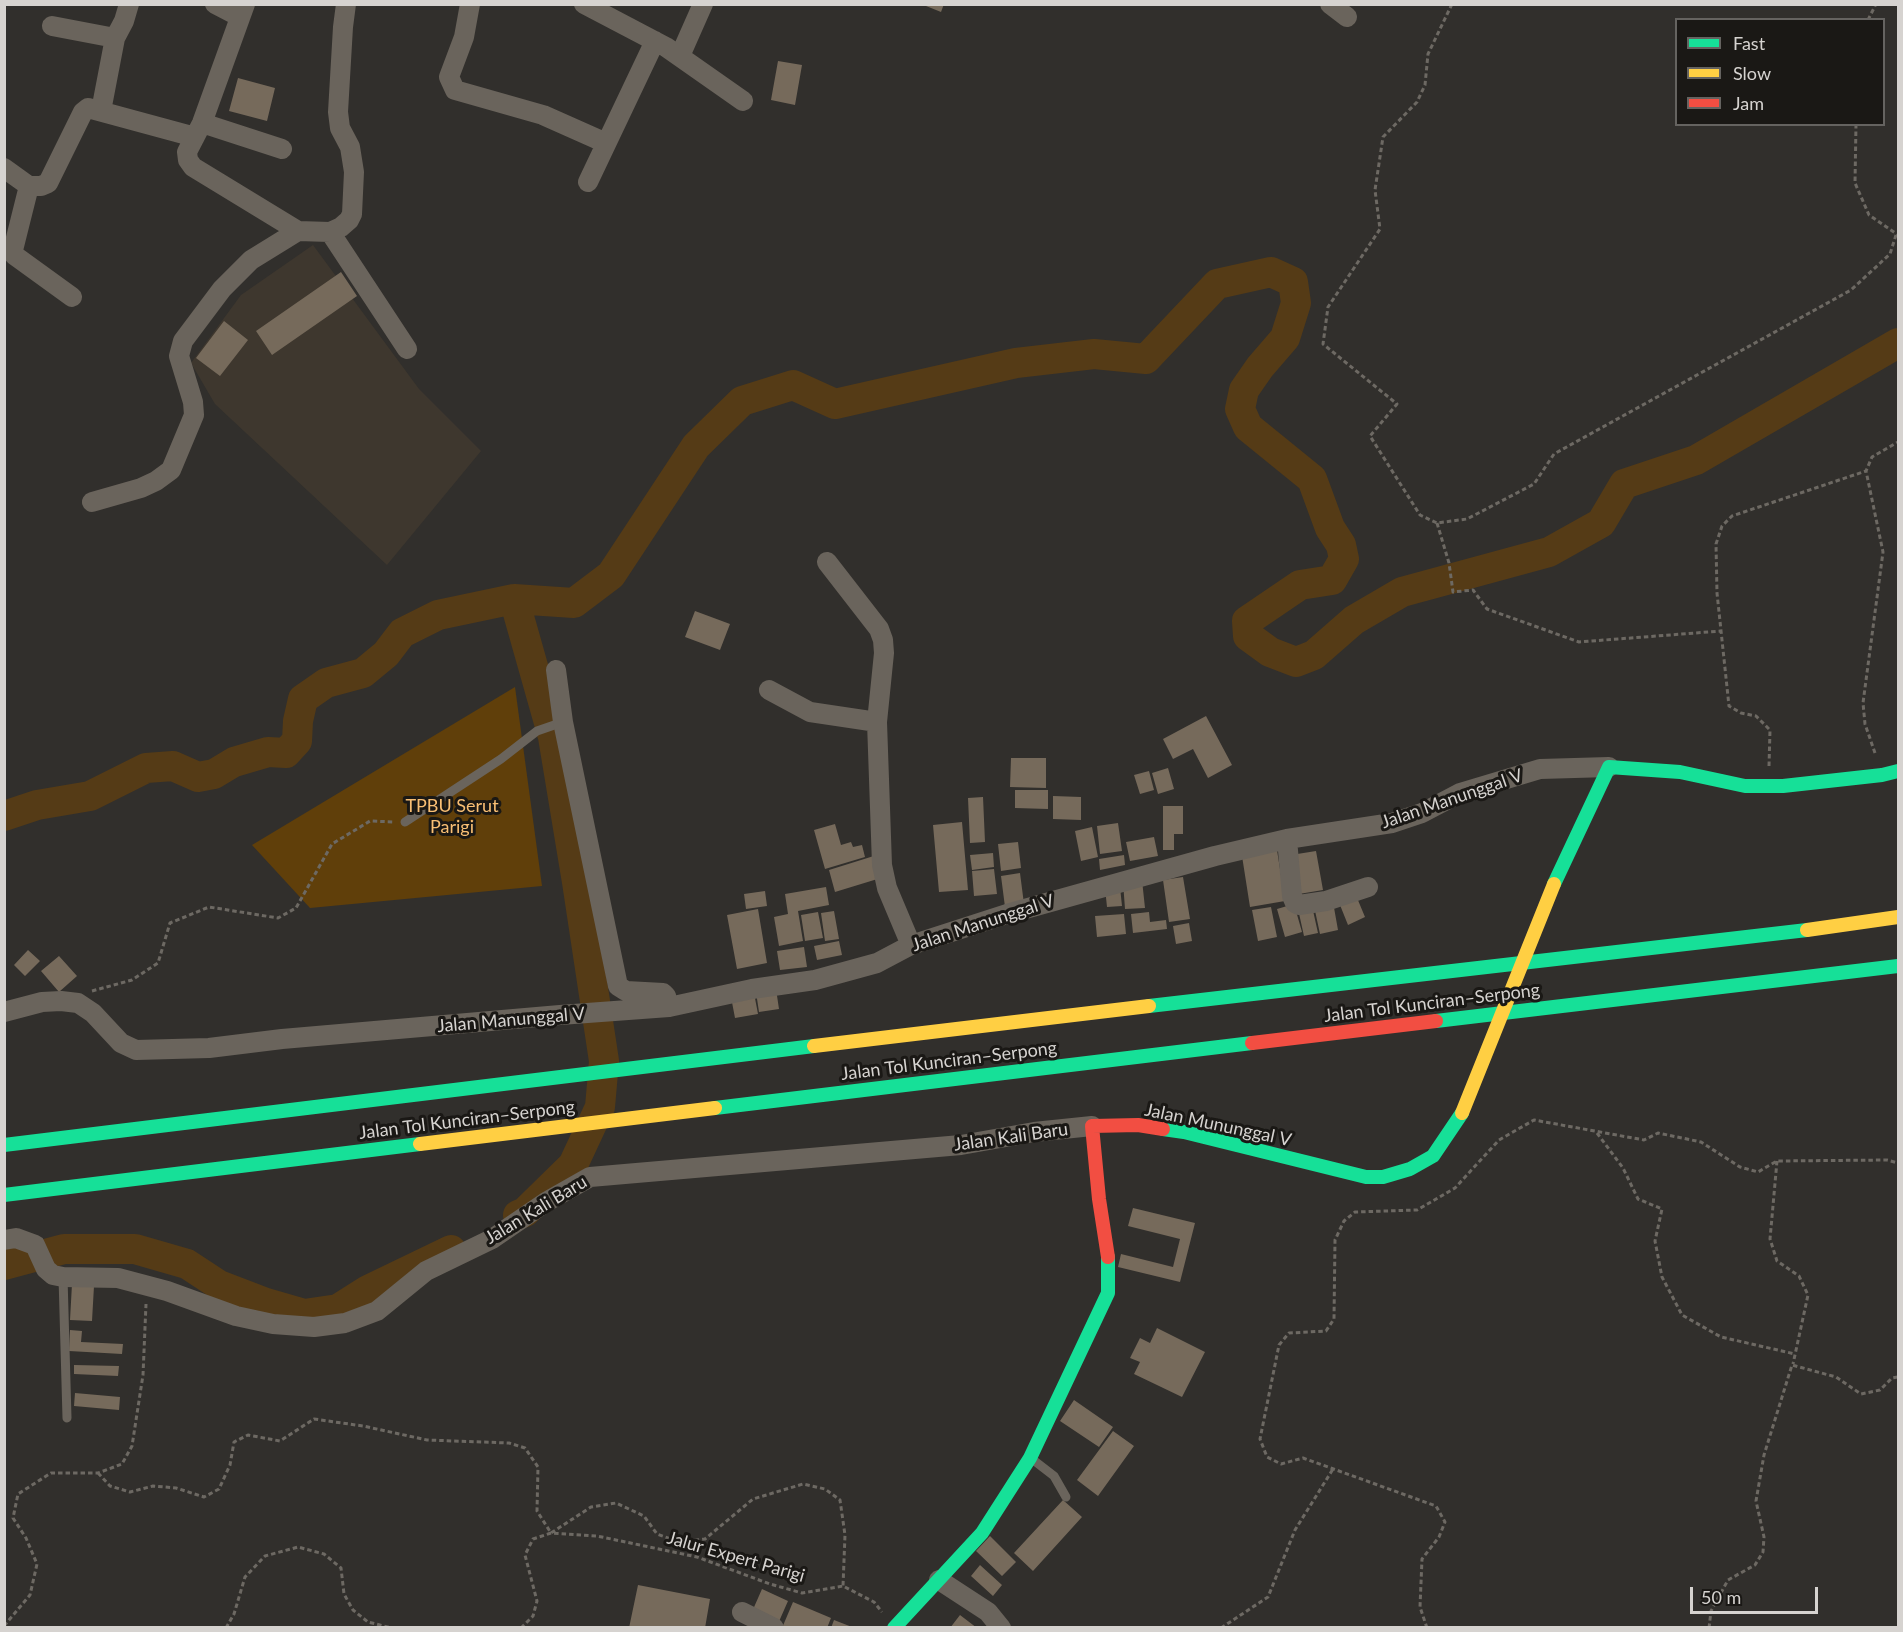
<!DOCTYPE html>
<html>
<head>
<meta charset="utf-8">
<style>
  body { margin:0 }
  #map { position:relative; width:1903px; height:1632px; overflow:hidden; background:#312f2c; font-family:Lato,sans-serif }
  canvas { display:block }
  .frame { position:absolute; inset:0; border:6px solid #d6d3d0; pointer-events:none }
  .legend { position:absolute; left:1675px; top:18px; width:210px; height:108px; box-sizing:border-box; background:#1a1815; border:2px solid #656360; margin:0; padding:8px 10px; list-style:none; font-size:18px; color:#d6d3d0 }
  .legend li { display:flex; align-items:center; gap:12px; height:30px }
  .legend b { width:30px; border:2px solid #656360 }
  .scale { position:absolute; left:1690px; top:1587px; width:128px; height:27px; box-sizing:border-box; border:3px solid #d6d3d0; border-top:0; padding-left:8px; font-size:18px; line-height:21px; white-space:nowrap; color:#d6d3d0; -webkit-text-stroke:4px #1a1815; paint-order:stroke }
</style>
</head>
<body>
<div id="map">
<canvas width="1903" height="1632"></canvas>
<div class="frame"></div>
<ul class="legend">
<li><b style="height:8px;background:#16e098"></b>Fast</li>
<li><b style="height:8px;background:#ffcf43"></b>Slow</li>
<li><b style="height:8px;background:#f24e42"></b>Jam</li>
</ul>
<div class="scale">50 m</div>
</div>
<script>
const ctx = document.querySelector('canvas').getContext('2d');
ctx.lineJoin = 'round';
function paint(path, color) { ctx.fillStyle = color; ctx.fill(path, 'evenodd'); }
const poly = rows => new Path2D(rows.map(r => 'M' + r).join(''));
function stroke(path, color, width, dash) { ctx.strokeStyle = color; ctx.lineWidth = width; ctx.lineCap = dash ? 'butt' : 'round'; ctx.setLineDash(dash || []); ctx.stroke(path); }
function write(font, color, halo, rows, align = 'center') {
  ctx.font = font + ' Lato,sans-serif'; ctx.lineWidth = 6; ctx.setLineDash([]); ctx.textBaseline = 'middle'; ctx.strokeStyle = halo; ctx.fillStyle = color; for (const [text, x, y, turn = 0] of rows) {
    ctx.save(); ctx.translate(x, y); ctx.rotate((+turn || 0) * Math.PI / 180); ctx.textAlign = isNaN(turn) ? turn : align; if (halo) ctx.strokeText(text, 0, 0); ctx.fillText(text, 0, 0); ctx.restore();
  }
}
const built = poly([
  [313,245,419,389,481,451,387,565,215,404,191,363,241,295]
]);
const green = poly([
  [515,687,542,886,310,908,252,845]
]);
const river = poly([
  [4,816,37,805,90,796,146,768,173,766,198,777,214,774,234,762,268,752,286,753,297,741,298,721,303,699,326,683,363,673,386,654,402,633,438,615,514,599],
  [518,1215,525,1212,573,1165,600,1107,604,1061,577,882,553,737,514,599,574,603,611,575,696,446,742,401,793,385,835,404,1016,363,1094,354,1146,359,1217,284,1271,272,1293,282,1296,303,1285,338,1260,367,1244,390,1240,409,1248,427,1312,479,1330,528,1341,545,1344,559,1332,580,1300,585,1247,621,1248,636,1270,652,1296,662,1314,655,1354,620,1402,592,1549,552,1601,523,1624,484,1696,460,1898,343],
  [4,1265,64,1249,135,1249,187,1264,219,1285,266,1303,304,1314,338,1309,368,1290,451,1250]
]);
const building = poly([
  [921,4,944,4,941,12],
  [778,61,802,65,795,105,771,100],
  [238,78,275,88,267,121,229,111],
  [341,272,357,296,272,355,256,331],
  [224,321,248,340,220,376,196,358],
  [695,611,730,624,720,650,685,637],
  [1206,716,1232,765,1208,778,1193,749,1173,759,1163,739],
  [1011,758,1046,758,1046,788,1010,787],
  [1168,768,1174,789,1158,794,1152,773],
  [1149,771,1154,790,1140,794,1134,775],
  [1015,790,1048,790,1048,809,1015,808],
  [1053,796,1081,797,1081,820,1053,819],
  [983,797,985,842,970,843,968,798],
  [1163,806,1183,806,1183,834,1174,834,1174,850,1163,850],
  [962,822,968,890,939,892,933,825],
  [1118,823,1122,851,1100,854,1097,826],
  [835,824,841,845,851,842,853,847,862,845,865,857,825,869,814,830],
  [1092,827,1098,857,1081,861,1075,831],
  [1154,837,1158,856,1130,861,1126,842],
  [1018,842,1021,868,1001,871,998,844],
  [1277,850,1285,901,1250,907,1242,856],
  [1316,851,1323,890,1299,894,1291,855],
  [993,853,994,867,972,870,970,855],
  [877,855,884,877,835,892,829,870],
  [1124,855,1125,865,1100,870,1099,859],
  [994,869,997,894,974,896,972,871],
  [1020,873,1024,904,1005,907,1001,876],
  [1183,877,1190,919,1169,922,1163,880],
  [1142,880,1145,908,1125,909,1123,882],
  [826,887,829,905,798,911,803,941,779,946,774,917,788,914,785,894],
  [1120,887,1122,906,1107,907,1105,888],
  [765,891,767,906,746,909,744,894],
  [1355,893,1365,917,1348,925,1338,900],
  [1333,902,1338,930,1320,934,1314,906],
  [1294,904,1302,932,1285,937,1277,909],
  [1312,906,1318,933,1304,936,1298,909],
  [1271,907,1277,937,1258,941,1252,910],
  [758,909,767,963,737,969,727,915],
  [834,911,839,939,825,941,821,913],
  [818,912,823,938,805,941,801,915],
  [1149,912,1150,922,1166,920,1167,929,1133,933,1131,914],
  [1124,914,1126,934,1097,937,1095,916],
  [1189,923,1192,941,1176,944,1173,926],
  [839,941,842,955,817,960,814,946],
  [804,947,807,967,780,970,777,951],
  [28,950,40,961,25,976,14,965],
  [59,956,77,976,59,992,41,971],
  [776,989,779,1009,759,1012,756,992],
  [754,993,758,1014,735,1018,731,997],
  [1133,1208,1195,1223,1180,1282,1118,1267,1121,1254,1173,1267,1180,1239,1128,1226],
  [72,1284,94,1286,92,1321,70,1320],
  [1157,1328,1205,1352,1182,1397,1134,1374,1140,1362,1130,1358,1140,1338,1150,1343],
  [70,1330,82,1331,81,1342,123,1344,122,1354,69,1351],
  [74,1365,119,1366,118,1376,74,1374],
  [75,1393,120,1397,119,1410,74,1406],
  [1074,1400,1113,1427,1099,1447,1060,1421],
  [1113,1431,1134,1446,1098,1496,1077,1480],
  [1063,1500,1082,1517,1033,1571,1014,1553],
  [990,1536,1016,1562,1002,1576,976,1551],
  [980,1565,1002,1585,993,1596,971,1576],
  [638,1585,710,1599,705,1628,629,1628],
  [762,1589,788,1601,777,1626,751,1614],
  [793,1602,831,1618,827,1628,782,1628],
  [960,1615,977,1628,950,1628],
  [834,1620,852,1627,852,1628,831,1628]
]);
const path = poly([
  [1452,4,1428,54,1425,85,1417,102,1383,137,1375,190,1380,229,1328,307,1323,344,1397,404,1370,436,1420,515,1437,523,1467,519,1534,484,1554,454,1851,290,1890,254,1896,235],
  [1868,20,1876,4],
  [1856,124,1855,183,1869,215,1898,235],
  [1437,523,1449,563,1453,592,1473,590,1487,609,1579,642,1721,631],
  [1875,753,1865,724,1863,703,1883,552,1866,471,1872,457,1898,442],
  [1769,766,1770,730,1756,716,1741,713,1729,706,1717,593,1716,544,1722,526,1732,516,1866,471],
  [92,991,132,980,158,963,170,923,209,907,278,918,296,908,332,844,370,821,395,822],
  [1597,1133,1623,1168,1638,1199,1662,1209,1655,1241,1662,1277,1682,1315,1721,1337,1795,1354],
  [1777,1161,1770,1239,1777,1261,1799,1276,1808,1295,1793,1364],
  [98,1473,110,1486,130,1492,153,1486,176,1488,204,1497,219,1489,230,1465,234,1442,248,1435,280,1441,314,1419,363,1426,427,1440,509,1443,525,1448,538,1467,537,1511,551,1533,591,1507,616,1503,644,1516,657,1534,679,1542,705,1539,753,1499,803,1484,825,1489,840,1500,845,1535,843,1586],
  [4,1626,30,1595,37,1564,26,1538,13,1518,18,1494,51,1473,98,1473,122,1464,132,1446,143,1375,146,1304],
  [226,1628,234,1614,245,1577,265,1556,298,1547,324,1554,341,1568,344,1594,353,1610,368,1622,392,1628],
  [521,1628,533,1616,537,1601,525,1555,533,1539,551,1533,597,1536,697,1557,770,1584,802,1593,843,1586,874,1602,882,1612],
  [1221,1628,1268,1597,1295,1530,1333,1469],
  [1427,1628,1420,1607,1422,1559,1439,1537,1445,1522,1436,1506,1303,1458,1281,1464,1267,1457,1260,1439,1279,1345,1289,1333,1326,1331,1334,1319,1335,1240,1344,1221,1355,1212,1417,1210,1455,1188,1499,1140,1534,1120,1644,1140,1658,1133,1701,1142,1740,1167,1758,1172,1777,1161,1887,1160,1898,1163],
  [1709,1628,1711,1611,1728,1580,1755,1565,1763,1552,1764,1537,1756,1501,1764,1455,1792,1365,1836,1377,1861,1394,1880,1390,1892,1378,1898,1377]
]);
const lane = poly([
  [405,822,501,759,537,731,563,722],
  [63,1277,67,1418],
  [1032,1459,1054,1476,1066,1497]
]);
const street = poly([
  [215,4,240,17],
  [245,4,202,123,187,152,188,160,193,167,298,231,330,232,341,227,349,220,352,214,354,172,350,147,340,128,338,112,343,27,346,4],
  [470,4,464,37,449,77,455,90,543,115,606,143],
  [584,4,666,47,743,101],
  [1330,4,1347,17],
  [52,26,115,38],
  [680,56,703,4],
  [101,111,115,38,124,21,129,4],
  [202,123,282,149],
  [4,168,29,186,41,186,48,183,83,112,88,108,195,137],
  [588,182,655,41],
  [29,186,13,250,14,255,72,297],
  [330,232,407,349],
  [92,502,141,488,156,481,171,470,194,415,193,402,179,356,183,341,222,289,251,260,298,231],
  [827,562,879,629,883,640,884,653,877,722,882,865,887,888,911,945],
  [556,670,563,722,618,986,626,991,663,993,666,996,669,1007],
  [769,690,810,712,877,722],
  [1287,839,1292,896,1295,903,1299,905,1326,901,1368,887],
  [4,1012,42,1002,61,1001,78,1003,93,1013,121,1043,136,1050,209,1048,282,1039,560,1015,669,1007,752,989,815,980,877,963,911,945,1007,914,1215,856,1287,839,1392,823,1422,813,1460,793,1540,769,1609,767],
  [4,1240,16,1238,35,1245,46,1269,53,1275,63,1277,118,1278,167,1291,236,1316,273,1324,314,1327,345,1323,377,1311,426,1271,492,1239,546,1202,590,1177,961,1145,1034,1132,1092,1126],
  [939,1580,988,1612,1001,1628],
  [742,1612,774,1628]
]);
const fast = poly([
  [1554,884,1609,767,1680,772,1745,786,1783,786,1882,775,1898,771],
  [1149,1006,1807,930],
  [1436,1021,1898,966],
  [715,1108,1252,1043],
  [1163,1129,1184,1132,1366,1177,1383,1177,1410,1169,1433,1156,1462,1113],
  [4,1145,814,1046],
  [4,1195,420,1144],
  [894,1628,982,1533,1030,1458,1108,1293,1108,1257]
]);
const slow = poly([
  [1807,930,1898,917],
  [814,1046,1149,1006],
  [420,1144,715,1108]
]);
const jam = poly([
  [1252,1043,1436,1021],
  [1108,1257,1099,1199,1092,1126,1138,1125,1163,1129]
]);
const slowBridge = poly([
  [1462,1113,1554,884]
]);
const streetNames = [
  ["Jalan Manunggal V",1452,799,-19],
  ["Jalan Manunggal V",983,923,-18],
  ["Jalan Tol Kunciran–Serpong",1432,1003,-7],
  ["Jalan Manunggal V",511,1020,-5],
  ["Jalan Tol Kunciran–Serpong",949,1061,-7],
  ["Jalan Tol Kunciran–Serpong",467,1120,-7],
  ["Jalan Mununggal V",1218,1125,12],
  ["Jalan Kali Baru",1011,1137,-8],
  ["Jalan Kali Baru",536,1210,-31],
  ["Jalur Expert Parigi",736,1557,16]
];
const parkNames = [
  ["TPBU Serut",452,806],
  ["Parigi",452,827]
];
paint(built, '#3e372e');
paint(green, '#603f0a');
stroke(river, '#553b16', 30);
paint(building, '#766a5b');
stroke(path, '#6d6963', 3, [4.5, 3]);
stroke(lane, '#6a645c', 9);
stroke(street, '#6a645c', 20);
stroke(fast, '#16e098', 14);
stroke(slow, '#ffcf43', 14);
stroke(jam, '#f24e42', 14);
stroke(slowBridge, '#ffcf43', 14);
write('18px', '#d6d3d0', '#1a1815', streetNames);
write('18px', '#f9bf74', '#1a1815', parkNames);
</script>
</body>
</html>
